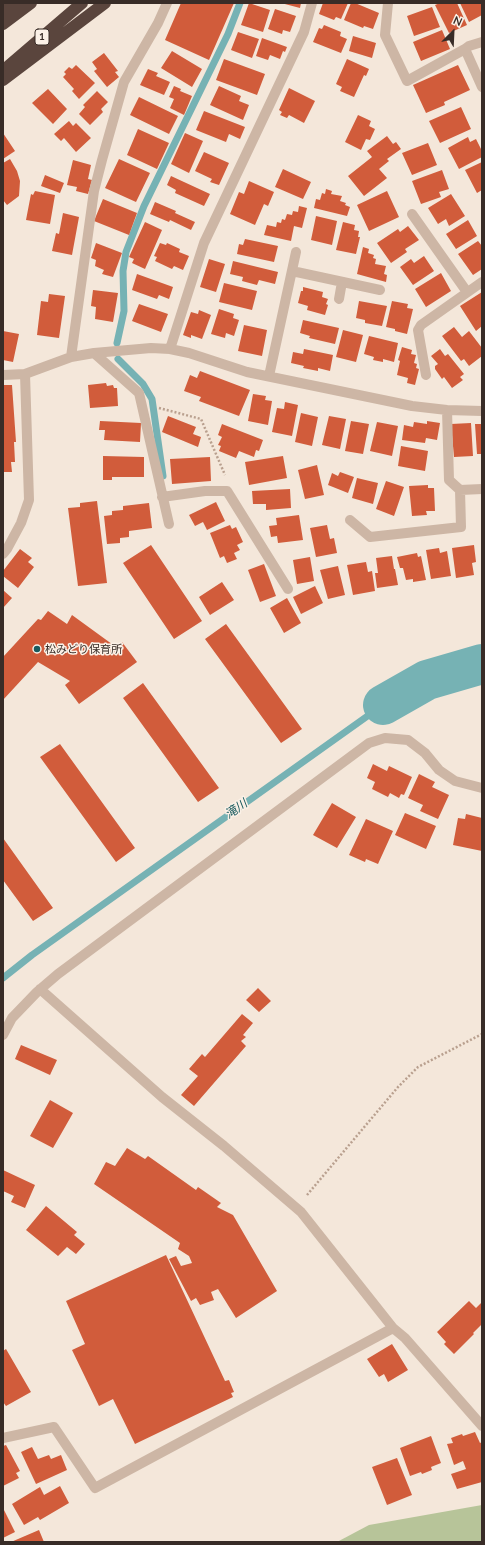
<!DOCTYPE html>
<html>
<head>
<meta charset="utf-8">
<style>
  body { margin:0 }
  #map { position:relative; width:485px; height:1545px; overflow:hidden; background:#f4e7da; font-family:Lato,sans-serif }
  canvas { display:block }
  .frame { position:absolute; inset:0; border:4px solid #382c27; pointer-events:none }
  .north { position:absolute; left:433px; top:12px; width:40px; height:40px; -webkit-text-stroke:3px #fbf1e7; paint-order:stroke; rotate:24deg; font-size:11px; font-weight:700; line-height:16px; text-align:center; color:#382c27 }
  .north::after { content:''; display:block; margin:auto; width:14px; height:18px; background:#382c27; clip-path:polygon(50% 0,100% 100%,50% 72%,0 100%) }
</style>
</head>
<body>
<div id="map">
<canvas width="485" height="1545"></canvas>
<div class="frame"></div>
<div class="north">N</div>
</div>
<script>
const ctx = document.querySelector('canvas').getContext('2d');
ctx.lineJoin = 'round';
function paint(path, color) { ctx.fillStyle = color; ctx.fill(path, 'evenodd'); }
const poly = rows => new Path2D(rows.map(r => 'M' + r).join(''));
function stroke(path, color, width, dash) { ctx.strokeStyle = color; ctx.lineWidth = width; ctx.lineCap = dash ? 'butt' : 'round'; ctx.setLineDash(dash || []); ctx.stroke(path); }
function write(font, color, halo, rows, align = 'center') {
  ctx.font = font + ' Lato,"Noto Sans JP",sans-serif'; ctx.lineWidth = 3; ctx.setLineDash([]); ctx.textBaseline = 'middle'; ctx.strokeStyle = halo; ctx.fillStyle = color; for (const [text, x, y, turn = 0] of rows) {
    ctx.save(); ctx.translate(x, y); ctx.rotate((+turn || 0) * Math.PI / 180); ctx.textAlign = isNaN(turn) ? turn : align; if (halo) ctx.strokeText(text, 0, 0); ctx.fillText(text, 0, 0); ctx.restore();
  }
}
const green = poly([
  [482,1505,482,1542,337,1542,369,1525]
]);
const stream = poly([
  [117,343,124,311,123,271,126,252,144,206,228,34,240,3],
  [118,359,143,384,152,399,163,476],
  [3,978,32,955,383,705]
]);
const river = poly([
  [383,705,427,680,482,664]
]);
const building = poly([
  [181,3,234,3,209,60,165,40],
  [249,3,270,10,263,32,241,25],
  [281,3,301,3,300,8],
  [323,3,348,3,341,19,336,17,334,20,319,14],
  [351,3,355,3,379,13,373,29,364,26,363,28,344,20],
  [440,3,457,3,467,25,449,33,435,5],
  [460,3,482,3,482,15,469,22],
  [432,7,440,27,414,36,407,16],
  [275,9,296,16,290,32,283,30,282,34,268,29],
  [324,25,341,32,340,36,347,39,341,53,313,42,319,28,322,29],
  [442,30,450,49,421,61,413,42],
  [238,32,259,39,252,58,231,50],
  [353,36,376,43,372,58,349,51],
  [262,38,287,47,285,52,283,51,280,59,270,55,268,60,256,56],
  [172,51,202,69,192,87,161,68],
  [104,53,118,71,115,72,119,77,107,87,94,71,97,69,92,62],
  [224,59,265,74,257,95,216,80],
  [347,59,369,69,366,76,364,75,354,97,340,91,342,87,336,84],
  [76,65,95,83,79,99,72,91,74,89,63,77,66,74,64,72,69,67,72,69],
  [458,65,470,90,444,102,445,105,426,113,413,85],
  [148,69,158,73,156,76,170,82,164,95,140,85],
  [174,86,181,89,180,91,192,96,184,115,170,108,174,99,169,97],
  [219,86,241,96,239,101,249,105,243,120,210,105],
  [289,88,315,101,304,123,289,115,287,118,280,115,282,112,279,110],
  [48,89,67,109,53,124,32,103],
  [97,91,108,102,101,109,103,112,90,125,79,114,85,107,83,105],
  [139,97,178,116,169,134,130,115],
  [461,107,471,129,440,143,429,121],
  [204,111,245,127,240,139,229,134,226,142,196,130],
  [358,115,371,121,369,126,375,129,370,140,366,139,361,150,345,142],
  [69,121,73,126,76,123,91,138,76,152,64,138,61,141,54,134],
  [138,129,169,143,157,169,127,155],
  [3,133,15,151,3,159],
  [185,133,203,141,189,173,171,164],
  [387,136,393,144,396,142,401,149,387,159,389,161,379,169,387,178,364,196,348,176,372,157,367,151],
  [468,137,470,142,476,139,482,151,482,157,459,169,448,148],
  [428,143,437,165,412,175,402,153],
  [204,152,229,163,219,185,210,182,212,179,195,171],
  [10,159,17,171,20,181,19,196,7,205,3,200,3,163],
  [119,159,150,173,136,202,105,188],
  [73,160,91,165,88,179,92,180,88,194,76,191,77,187,67,185],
  [482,162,482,190,477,193,465,170],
  [283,169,311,182,303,199,275,187],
  [442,170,449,189,439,192,441,197,421,204,412,181],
  [45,175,64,183,60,193,41,186],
  [171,176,210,194,204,206,175,193,176,190,167,185],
  [249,181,274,192,268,206,264,204,255,225,230,214,239,192,244,194],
  [326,189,332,191,331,194,342,196,340,201,346,203,345,205,350,207,347,216,314,208,316,199,320,200,322,193,325,194],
  [35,191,55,195,50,224,26,220,31,194,33,195],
  [387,191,399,217,369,231,357,205],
  [451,194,465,216,449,226,446,219,438,224,428,208],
  [103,199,137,213,129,235,94,221],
  [155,202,176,211,175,213,195,222,191,230,170,220,169,222,150,214],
  [299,206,307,208,302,228,294,226,291,241,264,235,267,225,276,227,277,222,281,223,282,219,285,220,287,214,292,215,293,211,298,212],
  [63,213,79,217,72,255,52,251,56,233,59,234],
  [316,216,337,221,332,245,311,240],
  [468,220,477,236,456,249,446,234],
  [145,222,162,230,145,269,132,263,134,259,129,257],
  [343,222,355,225,354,230,359,231,358,237,360,237,356,254,336,250],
  [408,226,419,240,405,249,407,252,391,263,377,243,398,229,400,232],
  [245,239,278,246,274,262,237,254,239,244,243,245],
  [478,241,482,246,482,269,473,275,458,254],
  [96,243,122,253,113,277,102,274,104,270,95,266,96,260,91,258],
  [160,243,166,245,167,243,180,249,179,252,189,256,183,270,174,266,172,269,155,261,157,257,154,256],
  [363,247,369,249,368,253,374,255,373,258,376,259,375,264,386,266,384,274,387,275,386,282,357,274],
  [424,256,434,271,413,285,400,267,411,259,414,263],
  [209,259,225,264,216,292,200,287],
  [233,261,278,272,275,284,259,280,257,285,242,281,243,277,230,274],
  [441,273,451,291,426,307,415,289],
  [137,274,173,287,169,299,159,295,157,299,132,290],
  [224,283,257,291,252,310,219,302],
  [303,287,323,292,322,297,328,299,326,304,328,305,325,315,307,310,308,306,298,303,301,291,303,291],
  [93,290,118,293,113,322,95,319,96,307,91,306],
  [482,292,482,326,476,331,460,306],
  [49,294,65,296,59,338,37,335,41,301,48,302],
  [359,301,387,306,382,326,365,323,365,320,356,318],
  [392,301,408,304,407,308,413,309,407,334,395,331,395,329,386,327],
  [139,304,168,314,161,332,132,321],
  [219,309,234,314,233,318,239,320,234,336,226,333,225,338,211,334],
  [199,310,211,315,202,339,191,335,191,338,183,335,191,312,198,314],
  [303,320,339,328,335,344,309,338,310,336,300,333],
  [244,325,267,330,262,356,238,351],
  [454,327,462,337,469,331,482,348,482,356,469,366,464,359,461,361,442,336],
  [343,330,363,335,356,362,336,357],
  [3,331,19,334,13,362,3,360],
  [369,336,398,343,394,362,383,359,383,362,373,360,374,357,364,354],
  [402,347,412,350,411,354,416,355,414,363,417,364,416,368,419,369,415,385,407,383,408,378,397,375,400,361,398,360],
  [304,349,333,355,330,371,318,368,318,371,303,368,304,366,291,363,293,352,303,354],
  [440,349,445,356,448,354,464,374,460,377,463,380,452,388,444,377,442,379,435,369,435,366,438,364,431,356],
  [200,371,250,390,239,416,199,401,201,397,184,391,190,375,197,378],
  [106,383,107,386,113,385,114,388,117,388,118,406,90,408,88,385],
  [3,385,12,385,16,442,14,442,15,462,11,462,12,472,3,472],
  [253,394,266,396,265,400,272,401,268,425,248,421],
  [285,402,298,405,292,436,272,432,277,408,284,409],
  [301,413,318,417,312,446,295,442],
  [168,416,196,427,193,434,201,437,198,447,162,432],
  [329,416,346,419,340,449,322,445],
  [100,421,141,423,140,442,104,440,105,430,99,430],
  [351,421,369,424,363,454,345,451],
  [427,421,440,423,437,440,426,438,425,443,402,440,404,425,413,427,414,422,427,424],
  [377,422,398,426,392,456,370,451],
  [471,423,473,456,454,457,451,424],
  [222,424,263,440,259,451,256,450,254,457,239,451,236,458,219,451,221,446,218,445,222,437,218,435],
  [475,424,482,424,482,454,477,454],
  [401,446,428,451,425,471,398,466],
  [103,456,144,457,144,477,112,477,112,480,103,480],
  [283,456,287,478,249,485,245,462],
  [210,457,211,481,172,484,170,459],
  [317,465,324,495,305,499,298,470],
  [340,472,354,477,348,493,328,485,332,473,338,476],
  [357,478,378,483,373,504,352,498],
  [386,481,404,487,394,516,376,509],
  [428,485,428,488,434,488,435,511,426,511,427,515,412,516,409,486],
  [290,489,291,508,266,510,266,504,253,504,252,491],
  [97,501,107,583,78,586,68,508,80,507,80,503],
  [216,502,225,521,207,530,203,522,195,526,189,515],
  [149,503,152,528,129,531,129,537,120,538,120,543,107,544,104,516,112,515,112,511,123,510,123,506],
  [299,515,303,540,278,543,277,536,271,537,269,526,277,525,276,518],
  [230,525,232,529,236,527,243,542,237,545,240,550,234,553,237,559,227,563,224,556,220,558,210,533],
  [327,525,330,539,334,538,337,553,316,557,310,528],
  [151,545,202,621,174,639,123,563],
  [474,545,476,562,472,563,474,575,456,578,452,548],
  [439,548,440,553,447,551,451,576,431,579,426,550],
  [20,549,32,558,28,562,34,567,18,588,3,576,3,571],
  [417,553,418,557,421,556,426,580,413,582,413,579,406,580,403,568,400,568,397,557],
  [392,556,394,569,395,569,398,585,377,588,375,573,378,573,376,558],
  [310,557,314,581,297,584,293,560],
  [366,562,368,572,372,571,375,591,353,595,347,565],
  [264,564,276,596,260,602,248,570],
  [338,566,345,595,328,599,320,570],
  [222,582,234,600,210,615,199,597],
  [315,586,323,603,301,614,293,597],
  [3,590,12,598,3,608],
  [287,598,301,623,284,633,270,608],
  [48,611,67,624,72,615,116,647,122,642,137,662,79,704,65,685,70,681,38,662,3,700,3,657,38,619,41,620],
  [226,624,302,729,281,743,205,639],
  [143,683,219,788,198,802,123,698],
  [60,744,135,848,116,862,40,757],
  [373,764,387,771,389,766,412,777,404,795,401,794,399,798,390,793,388,797,372,789,375,782,367,778],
  [419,774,435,782,432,787,449,795,438,819,420,811,423,805,408,798],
  [332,803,356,817,337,848,313,835],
  [405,813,436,826,426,849,395,835],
  [466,814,482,818,482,851,453,845,458,818,465,819],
  [366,819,393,831,378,864,366,859,365,862,349,855],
  [3,838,53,908,33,921,3,880],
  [258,988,271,1001,259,1012,246,1000],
  [242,1014,253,1023,243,1035,246,1037,241,1041,246,1046,194,1106,181,1095,198,1076,189,1069,202,1054,205,1057],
  [21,1045,57,1060,50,1075,15,1059],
  [50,1100,73,1113,53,1148,30,1136],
  [127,1148,145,1159,148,1156,196,1190,198,1187,221,1203,217,1207,233,1215,277,1291,236,1318,218,1289,211,1292,214,1300,200,1305,196,1298,191,1301,169,1259,176,1256,181,1266,192,1263,189,1256,178,1249,180,1243,94,1184,106,1162,115,1166],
  [3,1170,35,1185,25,1208,11,1202,14,1196,3,1191],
  [46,1206,77,1232,74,1235,85,1244,76,1254,67,1247,58,1256,26,1230],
  [166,1255,225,1381,229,1380,234,1392,231,1393,233,1397,135,1444,113,1399,99,1406,72,1350,85,1344,66,1301],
  [469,1301,476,1308,482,1302,482,1324,473,1333,474,1334,454,1354,444,1344,446,1342,437,1332],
  [392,1344,408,1370,388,1382,384,1374,379,1377,367,1359],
  [6,1349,31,1392,6,1406,3,1402,3,1351],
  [475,1432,480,1443,482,1442,482,1482,457,1489,451,1474,466,1469,463,1461,454,1465,447,1444,453,1443,451,1438,462,1434,463,1436],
  [431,1436,441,1463,431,1467,432,1470,422,1474,421,1472,410,1476,400,1448],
  [6,1445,20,1471,16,1473,19,1478,3,1486,3,1446],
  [32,1447,38,1459,49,1455,51,1459,61,1455,67,1470,36,1484,21,1452],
  [397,1458,412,1495,387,1505,372,1467],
  [60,1486,69,1503,40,1520,38,1517,24,1525,12,1504,40,1487,44,1495],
  [3,1508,15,1532,3,1538],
  [39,1530,44,1542,11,1542]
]);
const path = poly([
  [159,408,201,419,225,475],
  [307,1195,398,1087,418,1067,482,1034]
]);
const minor = poly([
  [388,3,385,35,407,81,465,49,482,87],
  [465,49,469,46,482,42],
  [412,214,467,292],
  [292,271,380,290],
  [339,299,342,282],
  [170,349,204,243,304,32,312,3],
  [94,353,139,393,169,524],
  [71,357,94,191,102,160,124,82,158,23,167,3],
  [3,375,25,374],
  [426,375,418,330,421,325,482,282],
  [269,376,296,252],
  [447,410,449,480,460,490],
  [162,497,205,491,227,491,288,589],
  [350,520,370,537,461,527,460,490,482,489],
  [3,554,7,549,21,523,29,500,25,374,71,357,94,353,151,348,170,349,189,353,247,372,412,406,447,410,482,411],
  [40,989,162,1097,224,1146,301,1212,393,1328,405,1338,482,1426],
  [3,1035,12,1018,37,992,58,974,369,743,385,738,408,740,425,753,439,770,455,781,482,788],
  [3,1438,54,1427,95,1488,393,1328]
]);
const highway = poly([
  [3,13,14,3],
  [3,24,31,3],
  [5,69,82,3],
  [3,80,105,3]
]);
const markers = [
  [37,649,4,"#185a5e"]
];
const shields = [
  [42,37,14]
];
const shieldNames = [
  ["1",42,37]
];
const poiNames = [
  ["松みどり保育所",45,649]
];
const waterNames = [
  ["滝川",236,809,-35]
];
paint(green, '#b7c499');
stroke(stream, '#76b2b4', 7);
stroke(river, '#76b2b4', 40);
paint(building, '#d15c3b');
stroke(path, '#b9a08f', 2.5, [2, 2]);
stroke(minor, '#cdb6a5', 10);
stroke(highway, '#5a453d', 12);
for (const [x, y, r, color] of markers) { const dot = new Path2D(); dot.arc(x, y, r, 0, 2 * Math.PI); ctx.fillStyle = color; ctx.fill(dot); stroke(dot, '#fbf1e7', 1.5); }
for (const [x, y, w] of shields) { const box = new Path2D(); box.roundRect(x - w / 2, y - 8, w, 16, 3); ctx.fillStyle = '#fbf1e7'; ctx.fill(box); stroke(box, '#382c27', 1); }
write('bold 10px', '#382c27', null, shieldNames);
write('11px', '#382c27', '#fbf1e7', poiNames, 'left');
write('italic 12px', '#185a5e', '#fbf1e7', waterNames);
</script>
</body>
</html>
